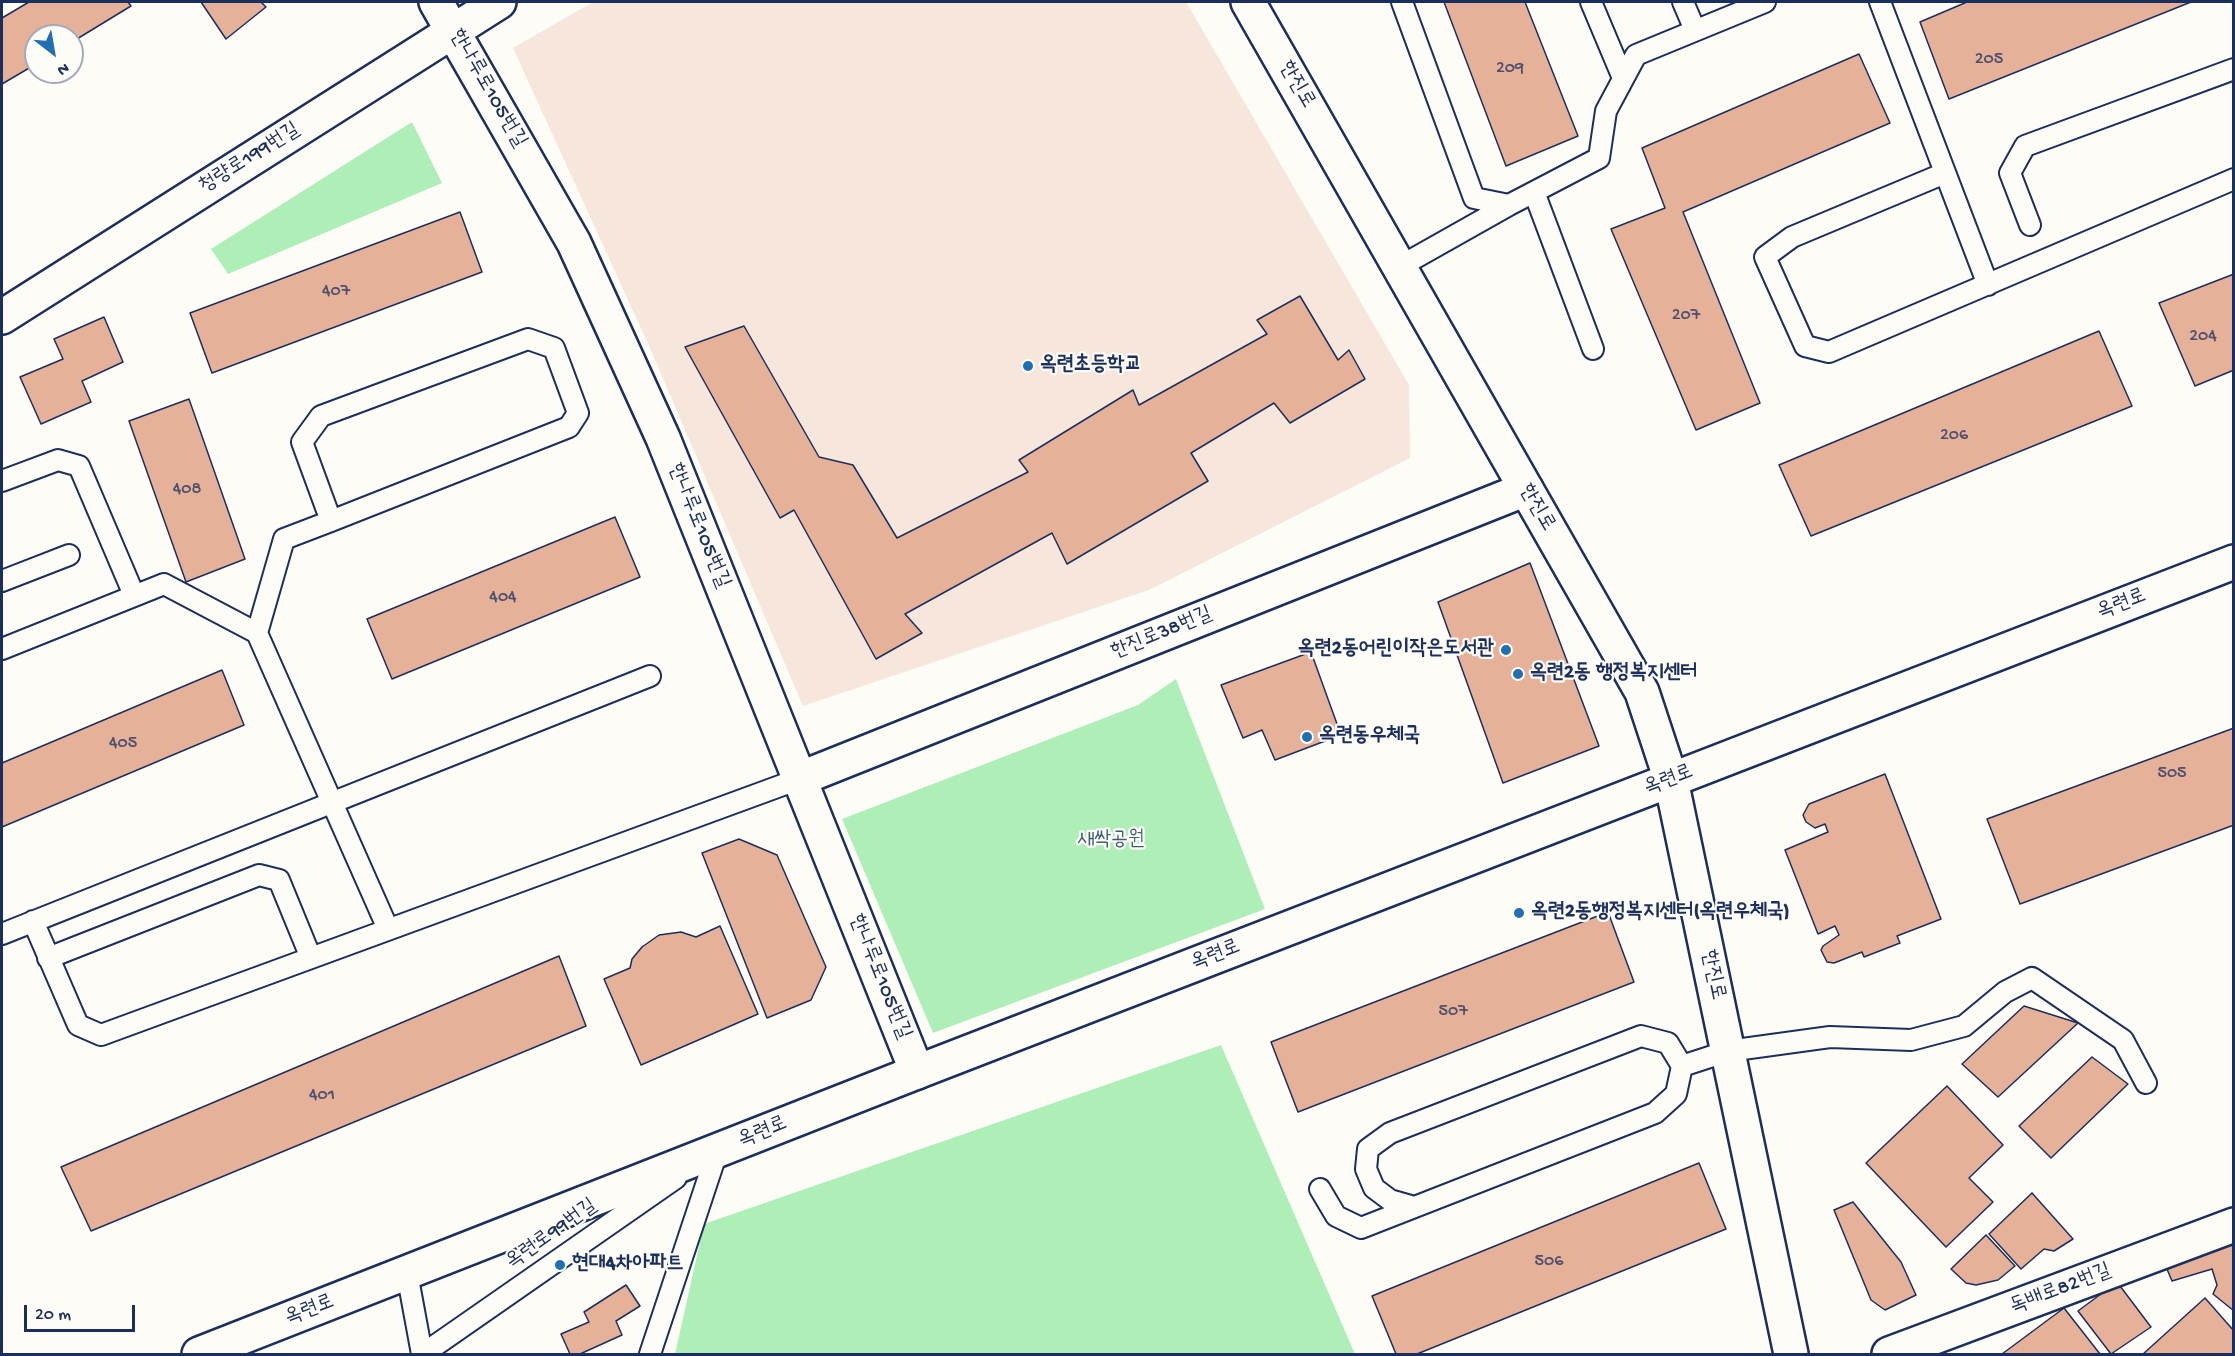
<!DOCTYPE html>
<html>
<head>
<meta charset="utf-8">
<style>
  body { margin:0 }
  #map { position:relative; width:2235px; height:1356px; overflow:hidden; background:#fdfcf7; font-family:"Gochi Hand",sans-serif }
  canvas { display:block }
  .frame { position:absolute; inset:0; border:3px solid #1b2f5e; pointer-events:none }
  .north { position:absolute; left:24px; top:24px; width:60px; height:60px; box-sizing:border-box; background:#fdfcf7; border:2px solid #a3aaba; border-radius:50%; rotate:149deg; font-size:16px; font-weight:700; line-height:24px; text-align:center; color:#1b2f5e }
  .north::after { content:''; display:block; margin:auto; width:21px; height:27px; background:#1f6fb2; clip-path:polygon(50% 0,100% 100%,50% 72%,0 100%) }
  .scale { position:absolute; left:24px; top:1305px; width:111px; height:27px; box-sizing:border-box; border:3px solid #1b2f5e; border-top:0; padding-left:8px; font-size:18px; line-height:21px; white-space:nowrap; color:#1b2f5e; -webkit-text-stroke:4px #fdfcf7; paint-order:stroke }
</style>
</head>
<body>
<div id="map">
<canvas width="2235" height="1356"></canvas>
<div class="frame"></div>
<div class="north">N</div>
<div class="scale">20 m</div>
</div>
<script>
const ctx = document.querySelector('canvas').getContext('2d');
ctx.lineJoin = 'round';
function paint(path, color) { ctx.fillStyle = color; ctx.fill(path, 'evenodd'); }
const poly = rows => new Path2D(rows.map(r => 'M' + r).join(''));
function stroke(path, color, width, dash) { ctx.strokeStyle = color; ctx.lineWidth = width; ctx.lineCap = dash ? 'butt' : 'round'; ctx.setLineDash(dash || []); ctx.stroke(path); }
function write(font, color, halo, rows, align = 'center') {
  ctx.font = font + ' "Gochi Hand","Poor Story",sans-serif'; ctx.lineWidth = 4.5; ctx.setLineDash([]); ctx.textBaseline = 'middle'; ctx.strokeStyle = halo; ctx.fillStyle = color; for (const [text, x, y, turn = 0] of rows) {
    ctx.save(); ctx.translate(x, y); ctx.rotate((+turn || 0) * Math.PI / 180); ctx.textAlign = isNaN(turn) ? turn : align; if (halo) ctx.strokeText(text, 0, 0); ctx.fillText(text, 0, 0); ctx.restore();
  }
}
const built = poly([
  [593,2,1186,2,1409,385,1410,458,1149,590,803,706,650,348,513,48]
]);
const green = poly([
  [412,122,442,183,228,274,211,249],
  [1176,679,1265,909,933,1033,842,819,1138,705],
  [1221,1045,1355,1354,675,1354,704,1224]
]);
const building = poly([
  [29,2,128,2,131,6,72,42,72,36,36,36,36,64,2,84,2,18,29,2],
  [201,2,261,2,266,7,226,39,201,2],
  [1444,2,1525,2,1578,136,1506,166,1444,2],
  [1967,2,2191,2,1949,99,1920,22,1967,2],
  [1859,54,1890,123,1683,212,1760,403,1696,430,1611,229,1665,208,1642,148,1859,54],
  [460,212,482,272,212,373,190,313,460,212],
  [2234,274,2234,370,2195,386,2159,303,2234,274],
  [1300,296,1338,360,1349,350,1365,379,1290,423,1274,403,1191,453,1208,481,1067,564,1052,533,905,614,922,633,876,659,794,510,780,518,685,347,744,326,819,457,853,465,897,538,1028,472,1019,460,1133,390,1139,405,1267,334,1257,320,1300,296],
  [104,317,123,362,82,381,91,402,41,424,20,377,63,359,54,339,104,317],
  [2099,331,2132,406,1811,536,1779,465,2099,331],
  [189,399,245,559,186,582,129,421,189,399],
  [615,517,640,577,392,679,367,619,615,517],
  [1530,563,1599,746,1503,783,1438,602,1530,563],
  [1311,652,1341,735,1275,760,1262,730,1243,738,1221,685,1311,652],
  [222,670,244,725,2,827,2,763,222,670],
  [2234,728,2234,825,2020,904,1987,819,2234,728],
  [1885,774,1941,919,1897,936,1900,943,1864,957,1862,952,1834,963,1827,962,1821,950,1823,946,1839,935,1835,926,1818,934,1785,850,1828,832,1825,824,1815,828,1806,822,1803,815,1809,804,1885,774],
  [739,839,777,855,826,967,811,1000,767,1018,702,853,739,839],
  [1608,912,1634,982,1298,1112,1271,1042,1608,912],
  [720,926,758,1014,641,1065,604,979,630,968,632,959,642,947,659,935,681,932,696,937,720,926],
  [559,956,586,1026,91,1231,61,1167,559,956],
  [2024,1006,2078,1023,1998,1097,1962,1064,2024,1006],
  [2092,1057,2128,1084,2051,1158,2019,1126,2092,1057],
  [1947,1086,2003,1145,1969,1178,1993,1202,1946,1247,1866,1163,1947,1086],
  [1699,1163,1726,1229,1417,1354,1396,1354,1372,1296,1699,1163],
  [2032,1193,2073,1239,2054,1251,2044,1249,2021,1269,1989,1234,2032,1193],
  [1853,1202,1901,1262,1916,1295,1885,1310,1871,1300,1834,1210,1853,1202],
  [1986,1235,2015,1266,1998,1280,1976,1285,1966,1283,1951,1269,1986,1235],
  [2234,1238,2234,1311,2213,1294,2217,1285,2212,1269,2172,1281,2164,1262,2234,1238],
  [2117,1282,2151,1327,2111,1354,2078,1311,2117,1282],
  [626,1285,640,1306,616,1321,622,1335,580,1354,570,1354,561,1334,589,1322,584,1312,626,1285],
  [2205,1298,2234,1331,2234,1354,2143,1354,2205,1298],
  [2064,1308,2100,1354,2002,1354,2064,1308]
]);
const lane = poly([
  [1402,2,1474,198,1509,205,1599,158,1606,111,1636,55,1765,2],
  [1591,2,1623,78],
  [1683,2,1695,30],
  [1880,2,1988,285],
  [1945,173,1792,237,1765,257,1805,346,1829,352,2234,179],
  [1534,192,1593,349],
  [2030,225,2010,173,2025,146,2234,69],
  [1399,267,1509,205],
  [2,481,58,460,79,466,134,595],
  [2,581,69,555],
  [257,633,388,929],
  [2,649,164,584,257,633,284,539,331,521,569,427,578,413,554,348,528,339,321,416,302,442,331,521],
  [33,921,78,1025,101,1035,799,779],
  [2,934,650,676],
  [48,958,259,875,279,880,311,958],
  [1320,1189,1336,1216,1361,1228,1655,1113,1676,1094,1682,1066,1728,1051,1830,1037,1911,1040,1964,1026,2005,992,2032,978,2123,1040,2146,1083],
  [1411,1206,1390,1200,1374,1188,1366,1169,1368,1149,1390,1133,1641,1036,1668,1043,1682,1066],
  [407,1273,422,1354],
  [423,1354,676,1178],
  [650,1354,717,1152]
]);
const street = poly([
  [436,2,574,243,663,438,917,1072],
  [799,779,1526,489],
  [1889,1354,2234,1225]
]);
const secondary = poly([
  [1248,2,1642,692,1671,780,1791,1354],
  [2,317,499,2],
  [199,1354,917,1072,2234,562]
]);
const markers = [
  [1028,366,6,"#1f6fb2"],
  [1506,650,6,"#1f6fb2"],
  [1518,674,6,"#1f6fb2"],
  [1307,737,6,"#1f6fb2"],
  [1519,913,6,"#1f6fb2"],
  [560,1265,6,"#1f6fb2"]
];
const numberNames = [
  ["205",1989,60],
  ["209",1510,69],
  ["407",336,292],
  ["207",1686,316],
  ["204",2203,337],
  ["206",1954,436],
  ["408",187,490],
  ["404",503,598],
  ["405",123,744],
  ["505",2172,774],
  ["507",1453,1012],
  ["401",322,1096],
  ["506",1549,1262]
];
const streetNames = [
  ["한진로",1296,85,60],
  ["한나루로105번길",487,89,60],
  ["청량로199번길",250,159,-32],
  ["한진로",1536,508,60],
  ["한나루로105번길",698,526,68],
  ["옥련로",2122,605,-21],
  ["한진로38번길",1162,634,-22],
  ["옥련로",1669,781,-21],
  ["옥련로",1216,956,-21],
  ["한진로",1712,975,78],
  ["한나루로105번길",879,977,68],
  ["옥련로",763,1133,-22],
  ["옥련로99번길",552,1235,-35],
  ["독배로82번길",2061,1290,-21],
  ["옥련로",310,1311,-21]
];
const poiNames = [
  ["옥련초등학교",1040,366],
  ["옥련2동어린이작은도서관",1494,650,"right"],
  ["옥련2동 행정복지센터",1530,674],
  ["옥련동우체국",1319,737],
  ["옥련2동행정복지센터(옥련우체국)",1531,913],
  ["현대4차아파트",572,1265]
];
const parkNames = [
  ["새싹공원",1111,841]
];
paint(built, '#f6e6db');
paint(green, '#aeefb8');
paint(building, '#e6b199');
stroke(building, '#1b2f5e', 1.5);
stroke(lane, '#1b2f5e', 24);
stroke(street, '#1b2f5e', 38);
stroke(secondary, '#1b2f5e', 38);
stroke(lane, '#fdfcf7', 20);
stroke(street, '#fdfcf7', 33);
stroke(secondary, '#fdfcf7', 33);
for (const [x, y, r, color] of markers) { const dot = new Path2D(); dot.arc(x, y, r, 0, 2 * Math.PI); ctx.fillStyle = color; ctx.fill(dot); stroke(dot, '#fdfcf7', 2); }
write('18px', '#4e506d', null, numberNames);
write('21px', '#1b2f5e', '#fdfcf7', streetNames);
write('bold 21px', '#1b2f5e', '#fdfcf7', poiNames, 'left');
write('21px', '#405f74', '#fdfcf7', parkNames);
</script>
</body>
</html>
